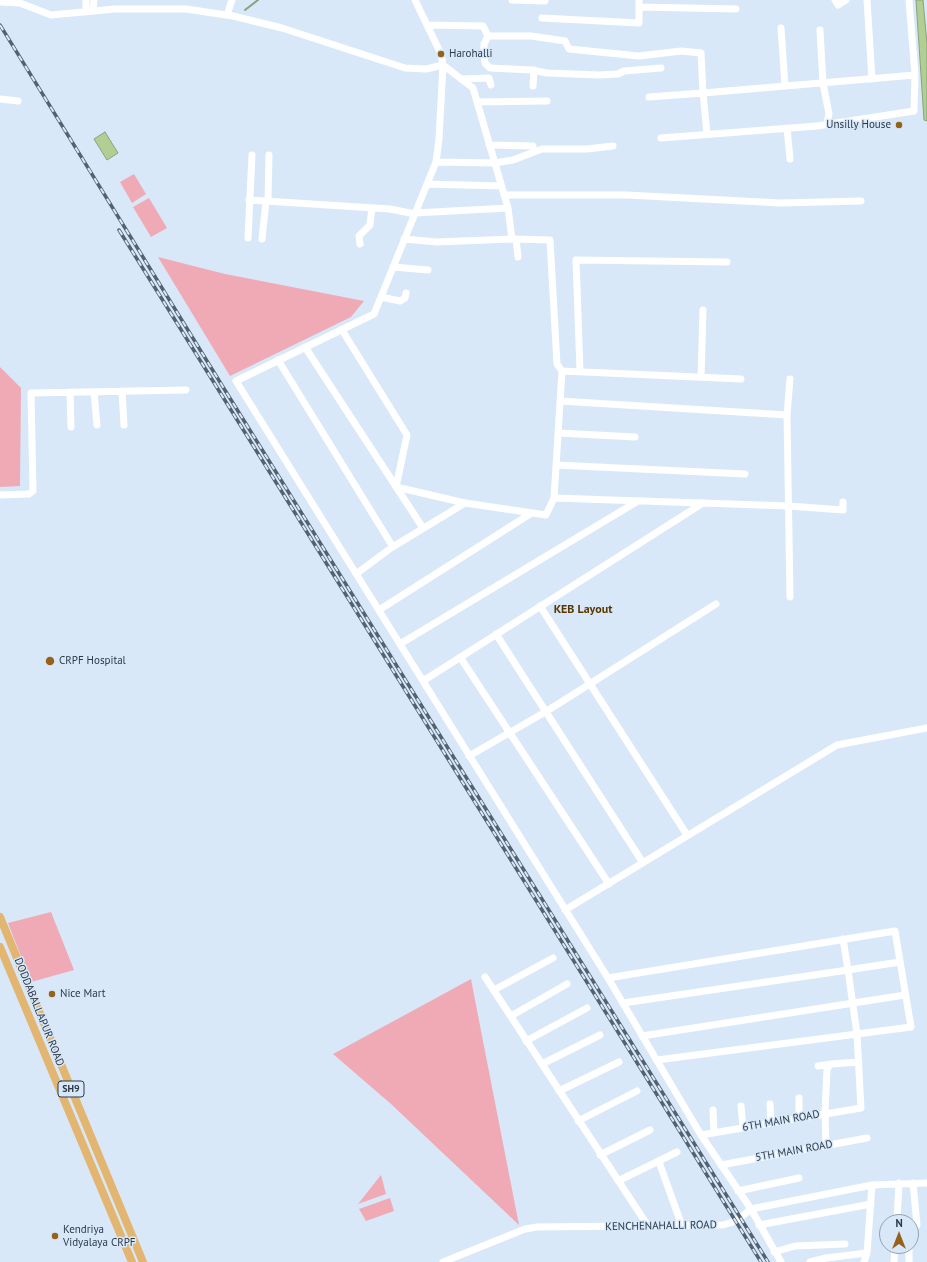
<!DOCTYPE html>
<html>
<head>
<meta charset="utf-8">
<style>
  body { margin:0 }
  #map { position:relative; width:927px; height:1262px; overflow:hidden; background:#d8e8f8; font-family:"PT Sans",sans-serif }
  canvas { display:block }
  .north { position:absolute; left:879px; top:1214px; width:40px; height:40px; box-sizing:border-box; background:#d8e8f8; border:1px solid #92a2b2; border-radius:50%; rotate:0deg; font-size:11px; font-weight:700; line-height:16px; text-align:center; color:#2a3a4a }
  .north::after { content:''; display:block; margin:auto; width:14px; height:18px; background:#966118; clip-path:polygon(50% 0,100% 100%,50% 72%,0 100%) }
</style>
</head>
<body>
<div id="map">
<canvas width="927" height="1262"></canvas>
<div class="north">N</div>
</div>
<script>
const ctx = document.querySelector('canvas').getContext('2d');
ctx.lineJoin = 'round';
function paint(path, color) { ctx.fillStyle = color; ctx.fill(path, 'evenodd'); }
const poly = rows => new Path2D(rows.map(r => 'M' + r).join(''));
function stroke(path, color, width, dash) { ctx.strokeStyle = color; ctx.lineWidth = width; ctx.lineCap = dash ? 'butt' : 'round'; ctx.setLineDash(dash || []); ctx.stroke(path); }
function write(font, color, halo, rows, align = 'center') {
  ctx.font = font + ' "PT Sans",sans-serif'; ctx.lineWidth = 3; ctx.setLineDash([]); ctx.textBaseline = 'middle'; ctx.strokeStyle = halo; ctx.fillStyle = color; for (const [text, x, y, turn = 0] of rows) {
    ctx.save(); ctx.translate(x, y); ctx.rotate((+turn || 0) * Math.PI / 180); ctx.textAlign = isNaN(turn) ? turn : align; if (halo) ctx.strokeText(text, 0, 0); ctx.fillText(text, 0, 0); ctx.restore();
  }
}
const green = poly([
  [134,174,146,194,132,203,120,182],
  [149,198,167,228,151,237,133,207],
  [158,257,225,274,364,301,351,317,230,376],
  [0,367,21,388,20,486,0,487],
  [51,912,74,970,31,982,8,923],
  [471,979,482,1036,519,1225,391,1104,333,1054],
  [381,1175,386,1194,358,1204],
  [390,1198,394,1211,366,1221,359,1209]
]);
const water = poly([
  [916,0,923,0,927,44,927,121,924,120,916,0],
  [105,132,118,153,107,160,94,139,105,132]
]);
const stream = poly([
  [245,10,258,0]
]);
const minor = poly([
  [86,0,86,12],
  [415,0,441,54,443,65,439,139,436,162,374,314,236,381,608,978,701,1135,751,1209,781,1262],
  [512,0,545,1],
  [835,0,838,5,846,0],
  [867,0,872,79],
  [0,2,20,3,51,15,115,9,186,9,233,16,282,28,405,68,426,69,443,65],
  [639,7,736,9],
  [93,11,94,0],
  [227,15,232,0],
  [542,18,639,23,639,0],
  [427,25,483,26,488,36,531,36,565,41,569,49,639,56,681,51,701,53,703,93,649,97],
  [781,28,785,86],
  [820,30,823,83,829,114,827,123],
  [488,36,484,44,484,56,485,63,490,68,532,70,547,73,599,75,618,74,624,71,661,68],
  [443,65,473,88,508,208,512,239],
  [461,79,489,78,491,85],
  [533,86,534,70],
  [0,99,18,101],
  [477,102,547,101],
  [787,128,790,159],
  [707,134,703,93,915,75],
  [661,138,817,126,914,111,915,75,909,0],
  [489,145,533,146],
  [436,162,495,163,513,160,542,149,587,149,613,146],
  [427,184,501,186],
  [504,195,627,195,781,203,861,201],
  [249,200,390,209,415,214],
  [268,201,269,155],
  [415,213,508,208],
  [248,238,252,155],
  [262,239,266,201],
  [516,239,518,257],
  [360,244,359,236,370,225,372,208],
  [393,267,428,270],
  [381,297,400,301,405,298,406,293],
  [342,330,407,435,396,487,465,503,546,515,554,498,562,371,557,364,550,240,512,239,437,242,404,239],
  [305,347,423,528],
  [278,360,393,547],
  [562,371,741,379],
  [580,371,576,260,727,262],
  [701,377,703,310],
  [122,391,124,425],
  [70,392,71,427],
  [94,392,97,425],
  [560,401,787,415],
  [558,433,635,437],
  [556,465,745,474],
  [0,495,29,494,33,491,31,393,186,390],
  [554,498,789,506,843,510,843,502],
  [356,574,391,548,465,503],
  [790,597,787,415,790,379],
  [540,606,687,835],
  [379,610,530,514],
  [496,634,643,863],
  [400,644,638,501],
  [460,657,609,884],
  [423,681,703,503],
  [469,756,547,711,716,604],
  [565,910,837,745,927,728],
  [485,977,648,1226],
  [608,978,895,931,911,1027,657,1060],
  [494,990,553,958],
  [623,1003,848,970,843,939],
  [511,1016,567,984],
  [642,1036,905,995],
  [526,1041,587,1008],
  [542,1064,600,1035],
  [818,1066,831,1064],
  [559,1091,619,1062],
  [799,1098,799,1118],
  [770,1104,771,1123],
  [741,1106,743,1128],
  [713,1110,714,1133],
  [578,1121,637,1091],
  [701,1135,861,1108,857,1034,848,970,900,962],
  [826,1146,825,1113,827,1069,831,1064,859,1062],
  [600,1155,650,1130],
  [659,1162,682,1226],
  [721,1165,867,1138],
  [618,1181,677,1152],
  [738,1191,799,1178],
  [897,1222,899,1183],
  [759,1225,871,1204],
  [911,1231,917,1225,913,1183],
  [909,1246,909,1262],
  [774,1252,795,1246,845,1244],
  [443,1262,525,1229,537,1227,723,1225,736,1221,751,1209,872,1185,927,1183],
  [810,1262,826,1258,867,1253],
  [864,1262,867,1253,872,1185],
  [894,1262,895,1246]
]);
const major = poly([
  [0,917,143,1262],
  [0,947,132,1262]
]);
const rail = poly([
  [0,25,223,387,768,1262],
  [119,230,761,1262]
]);
const markers = [
  [441,54,4,"#966118"],
  [899,125,4,"#966118"],
  [50,661,5,"#966118"],
  [52,994,4,"#966118"],
  [55,1236,4,"#966118"]
];
const shields = [
  [71,1089,26]
];
const shieldNames = [
  ["SH9",71,1089]
];
const poiNames = [
  ["Harohalli",449,54],
  ["Unsilly House",891,125,"right"],
  ["CRPF Hospital",59,661],
  ["Nice Mart",60,994],
  ["Kendriya",63,1230],
  ["Vidyalaya CRPF",63,1243]
];
const streetNames = [
  ["DODDABALLAPUR ROAD",39,1012,68],
  ["6TH MAIN ROAD",781,1121,-10],
  ["5TH MAIN ROAD",794,1151,-10],
  ["KENCHENAHALLI ROAD",661,1226,-1]
];
const neighbourhoodNames = [
  ["KEB Layout",583,610]
];
paint(green, '#efaab5');
paint(water, '#b2ce92');
stroke(water, '#89a27c', 1);
stroke(stream, '#89a27c', 2);
stroke(minor, '#fff', 7);
stroke(major, '#e2b571', 8);
stroke(rail, '#526272', 3.5);
stroke(rail, '#d8e8f8', 2, [6]);
for (const [x, y, r, color] of markers) { const dot = new Path2D(); dot.arc(x, y, r, 0, 2 * Math.PI); ctx.fillStyle = color; ctx.fill(dot); stroke(dot, '#d8e8f8', 1.5); }
for (const [x, y, w] of shields) { const box = new Path2D(); box.roundRect(x - w / 2, y - 8, w, 16, 3); ctx.fillStyle = '#d8e8f8'; ctx.fill(box); stroke(box, '#2a3a4a', 1); }
write('bold 10px', '#2a3a4a', null, shieldNames);
write('11px', '#2a3a4a', '#d8e8f8', poiNames, 'left');
write('11px', '#2a3a4a', '#d8e8f8', streetNames);
write('bold 12px', '#5a3601', '#d8e8f8', neighbourhoodNames);
</script>
</body>
</html>
